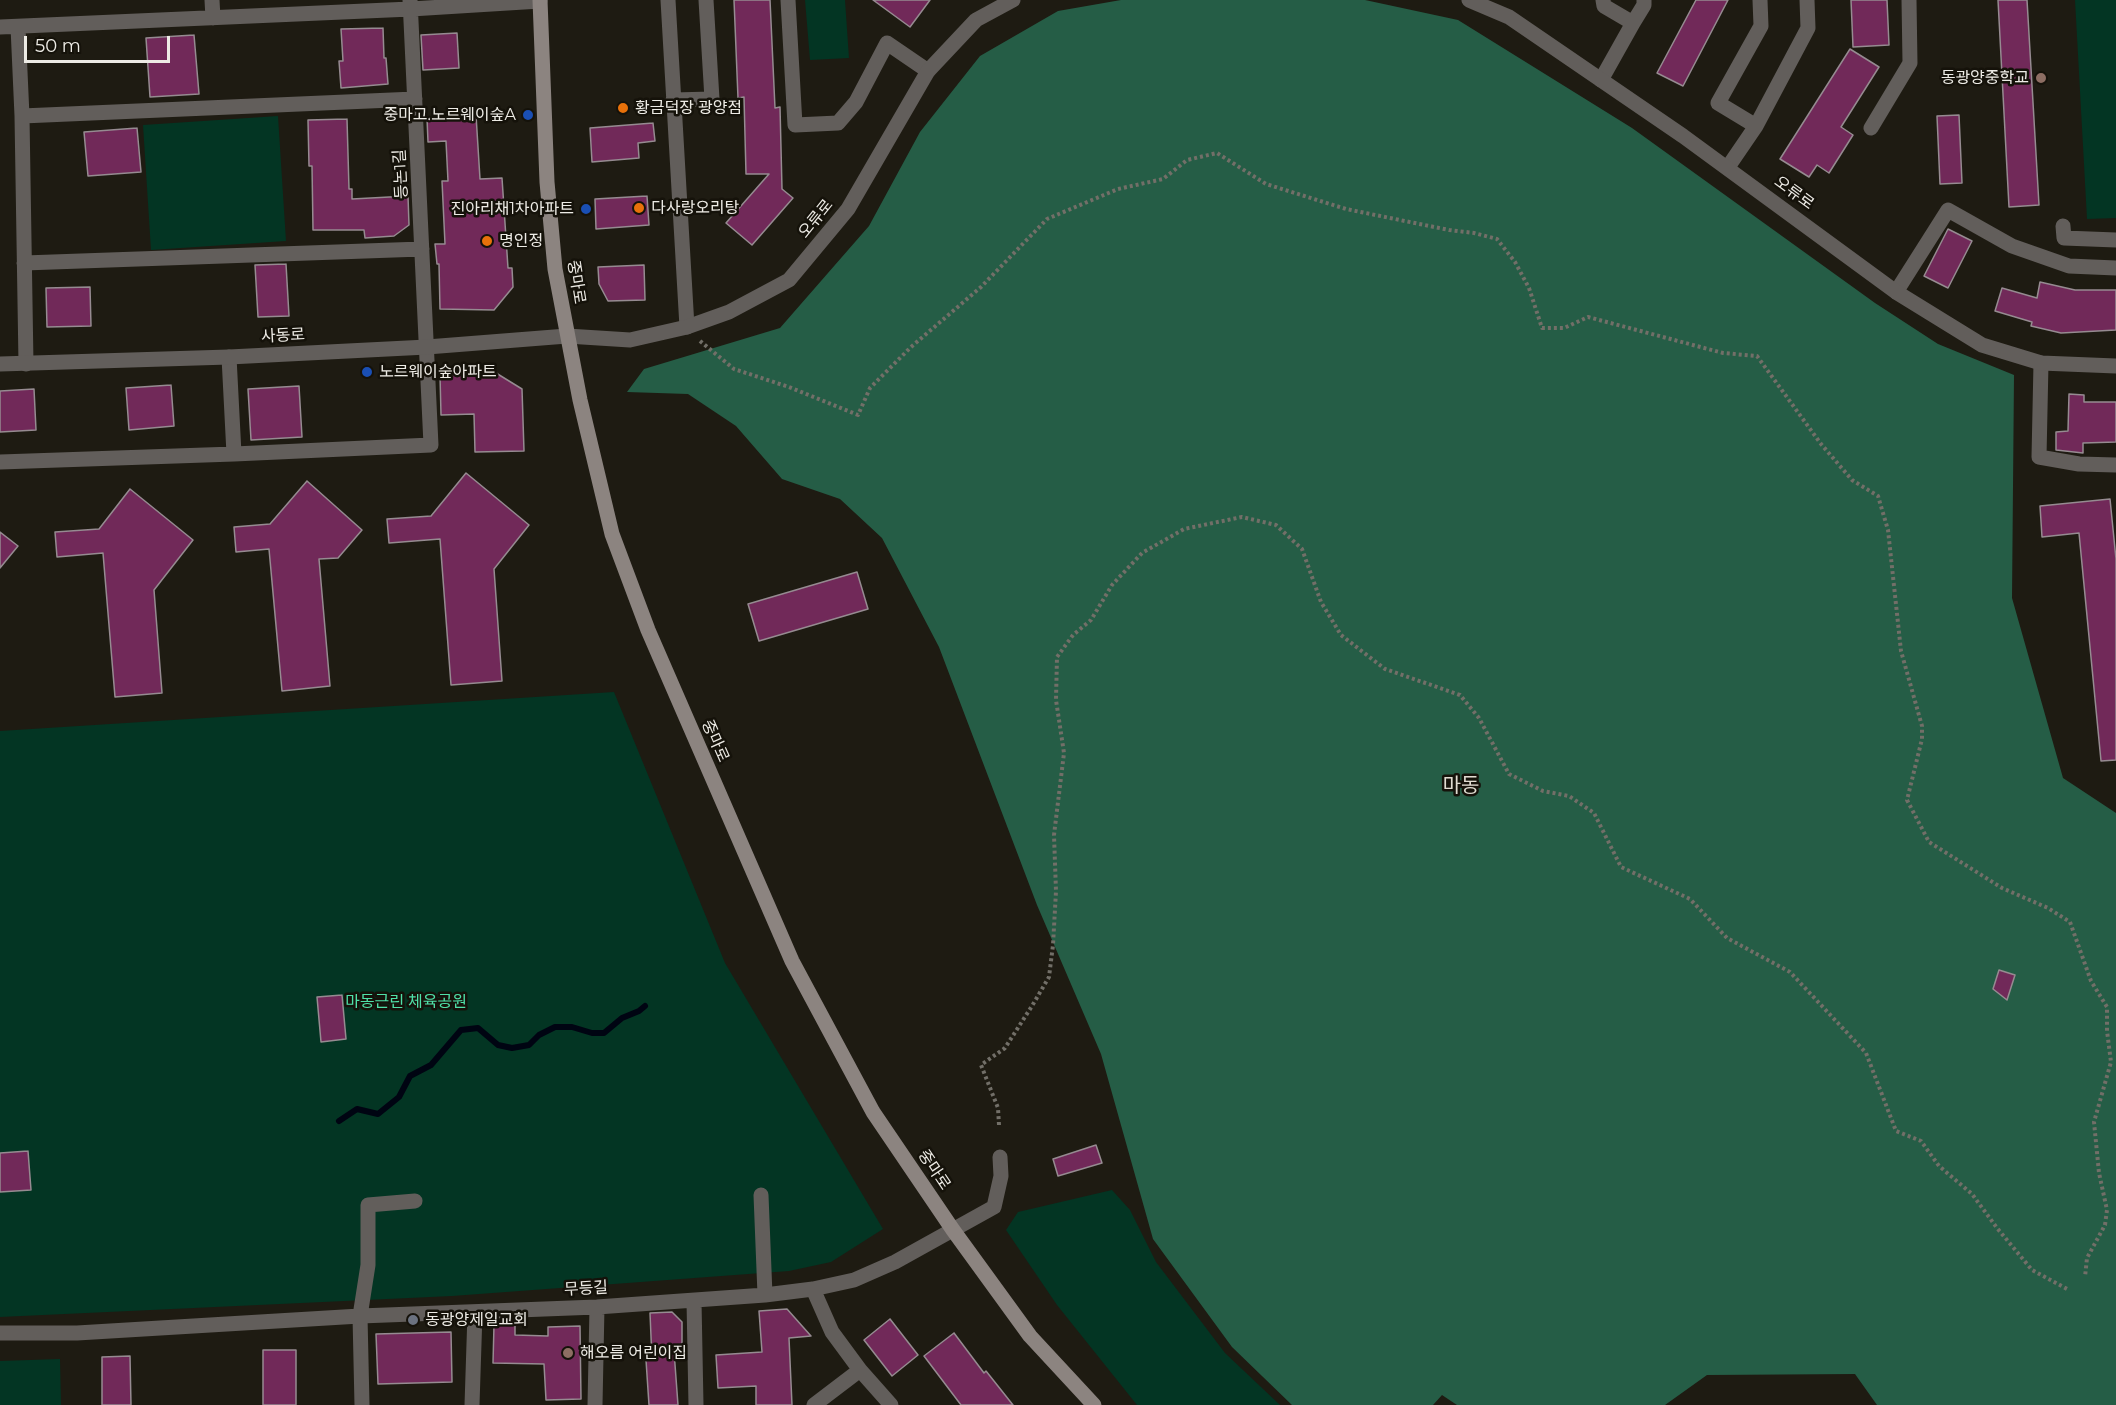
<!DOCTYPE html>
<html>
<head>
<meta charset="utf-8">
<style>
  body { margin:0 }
  #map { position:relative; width:2116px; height:1405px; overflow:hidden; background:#1e1b12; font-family:Montserrat,sans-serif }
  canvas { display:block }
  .scale { position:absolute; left:24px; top:36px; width:146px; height:27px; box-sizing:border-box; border:3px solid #edebe5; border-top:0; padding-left:8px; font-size:18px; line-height:21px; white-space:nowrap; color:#edebe5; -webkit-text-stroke:4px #15120a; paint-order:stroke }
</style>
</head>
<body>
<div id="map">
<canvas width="2116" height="1405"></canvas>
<div class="scale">50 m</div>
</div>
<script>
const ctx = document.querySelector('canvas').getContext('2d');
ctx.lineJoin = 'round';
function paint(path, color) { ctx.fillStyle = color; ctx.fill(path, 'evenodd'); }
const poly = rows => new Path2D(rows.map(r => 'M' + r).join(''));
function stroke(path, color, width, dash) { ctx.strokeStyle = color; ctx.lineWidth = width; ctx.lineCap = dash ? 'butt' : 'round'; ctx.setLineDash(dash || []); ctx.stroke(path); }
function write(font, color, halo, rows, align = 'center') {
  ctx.font = font + ' Montserrat,"Noto Sans KR",sans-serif'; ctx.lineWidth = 5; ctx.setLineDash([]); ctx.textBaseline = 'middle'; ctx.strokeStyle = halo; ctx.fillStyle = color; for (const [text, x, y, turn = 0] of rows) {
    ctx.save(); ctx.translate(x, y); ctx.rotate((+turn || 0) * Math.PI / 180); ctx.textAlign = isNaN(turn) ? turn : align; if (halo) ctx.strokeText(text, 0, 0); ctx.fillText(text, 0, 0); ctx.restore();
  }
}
const green = poly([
  [805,0,845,0,849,58,810,60],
  [2075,0,2116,0,2116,218,2087,219],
  [278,116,286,241,151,250,143,125],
  [614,692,725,963,883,1229,831,1262,789,1271,452,1296,0,1317,0,731],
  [1112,1190,1130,1210,1156,1262,1225,1353,1280,1405,1137,1405,1057,1305,1006,1230,1018,1212],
  [60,1359,61,1405,0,1405,0,1361]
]);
const forest = poly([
  [1121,0,1365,0,1458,20,1632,128,1875,303,1938,344,2014,375,2012,598,2063,778,2116,813,2116,1405,1877,1405,1855,1374,1707,1375,1665,1405,1457,1405,1442,1395,1433,1405,1292,1405,1232,1347,1153,1239,1101,1054,1037,905,939,647,882,538,840,499,782,479,736,426,688,394,627,392,644,369,780,328,869,226,920,132,980,56,1058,11]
]);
const stream = poly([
  [339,1121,357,1109,378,1114,399,1097,410,1076,431,1065,461,1030,478,1028,498,1045,512,1048,529,1045,539,1035,555,1027,572,1027,592,1033,604,1033,622,1018,639,1011,645,1006]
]);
const building = poly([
  [734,0,770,0,775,108,780,107,782,189,793,198,752,245,726,223,769,174,746,174,744,97,738,98,734,0],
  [873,0,930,0,910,27,873,0],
  [1696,0,1728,0,1683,86,1657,73,1696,0],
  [1851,0,1887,0,1889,45,1853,47,1851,0],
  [1998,0,2027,0,2039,205,2009,207,1998,0],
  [383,28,384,58,386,58,388,84,341,88,339,61,343,61,341,29,383,28],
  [457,33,459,68,423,70,421,35,457,33],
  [194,35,199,94,150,97,146,38,194,35],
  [1850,49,1879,67,1841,127,1853,135,1829,173,1817,165,1809,177,1780,159,1850,49],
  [476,115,480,179,502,178,508,268,512,268,513,287,494,310,440,309,439,264,437,264,435,244,445,244,442,181,448,181,446,141,428,142,427,118,476,115],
  [1959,115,1962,183,1940,184,1937,116,1959,115],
  [347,119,349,189,352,189,352,199,408,196,409,225,394,236,365,238,364,230,313,230,312,166,309,166,308,120,347,119],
  [653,123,655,141,638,143,639,158,592,162,590,128,653,123],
  [137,128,141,172,88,176,84,132,137,128],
  [647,196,649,225,596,229,595,199,647,196],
  [1948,229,1972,241,1948,288,1924,276,1948,229],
  [286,264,289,316,258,317,255,265,286,264],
  [644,265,645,300,608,301,599,284,598,267,644,265],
  [2040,282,2075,290,2116,290,2116,330,2061,333,2031,326,2032,322,1995,311,2002,288,2037,298,2040,282],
  [90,287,91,326,47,327,46,288,90,287],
  [496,373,522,389,524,451,475,452,474,414,441,415,440,375,496,373],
  [171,385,174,426,129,430,126,388,171,385],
  [299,386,302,437,251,440,248,389,299,386],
  [34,389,36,430,0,432,0,391,34,389],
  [2069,394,2084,395,2084,402,2116,402,2116,442,2083,443,2083,453,2056,450,2056,432,2068,431,2069,394],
  [466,473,529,525,494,569,502,681,451,685,440,539,389,543,387,519,431,516,466,473],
  [307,481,362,530,338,558,319,559,330,686,282,691,269,549,236,552,234,527,270,524,307,481],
  [130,489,193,540,154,590,162,693,115,697,103,553,57,557,55,532,99,529,130,489],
  [2110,499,2116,559,2116,760,2101,761,2079,533,2042,537,2040,506,2110,499],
  [0,532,18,546,0,568,0,532],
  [857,572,868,609,759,641,748,604,857,572],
  [1999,970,2015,975,2007,1000,1993,989,1999,970],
  [342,995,346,1039,321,1042,317,997,342,995],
  [1096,1145,1102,1163,1058,1176,1053,1159,1096,1145],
  [28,1151,31,1190,0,1192,0,1153,28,1151],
  [787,1309,811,1336,789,1338,792,1405,756,1405,756,1386,718,1388,716,1355,762,1352,759,1311,787,1309],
  [672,1312,682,1322,682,1351,674,1351,678,1405,649,1405,646,1360,652,1360,650,1313,672,1312],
  [890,1319,918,1355,892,1376,864,1340,890,1319],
  [494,1325,515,1325,515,1335,548,1336,548,1327,580,1326,581,1399,546,1400,544,1364,493,1363,494,1325],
  [451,1332,452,1382,378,1384,376,1334,451,1332],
  [954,1333,984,1373,986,1371,1013,1405,961,1405,924,1356,954,1333],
  [263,1350,296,1350,296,1405,263,1405,263,1350],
  [130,1356,131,1405,102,1405,102,1357,130,1356]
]);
const path = poly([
  [700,341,734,369,789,387,858,415,870,388,911,347,981,287,1047,219,1118,189,1163,179,1187,160,1217,153,1266,184,1346,209,1449,230,1474,233,1497,239,1515,262,1529,288,1542,328,1564,328,1588,317,1723,353,1757,356,1821,444,1852,480,1878,496,1888,530,1901,651,1922,726,1922,739,1907,800,1929,842,2002,888,2048,908,2070,922,2091,981,2107,1007,2107,1031,2111,1062,2094,1122,2099,1173,2107,1210,2105,1225,2087,1258,2085,1277],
  [999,1125,998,1108,981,1065,1005,1048,1032,1006,1049,977,1053,945,1056,891,1054,835,1064,753,1056,700,1057,657,1073,635,1091,620,1112,585,1142,553,1184,529,1242,517,1276,525,1302,549,1321,602,1341,635,1385,669,1460,695,1479,718,1509,774,1543,791,1569,796,1594,813,1621,867,1690,899,1727,938,1790,972,1866,1053,1896,1131,1921,1141,1939,1166,1972,1194,1997,1228,2032,1270,2069,1290]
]);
const minor = poly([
  [212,0,213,18],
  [668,0,687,327],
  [788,0,795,125,838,123,856,102,887,43,928,71],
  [1633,23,1644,5,1644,0],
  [0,27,411,9,540,1],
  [18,27,22,116,26,364],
  [1601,80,1633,23,1604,6,1603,0],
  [673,100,712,99,706,0],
  [22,116,415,99],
  [1756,126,1718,103,1761,26,1760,0],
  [1871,128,1910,63,1909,0],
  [1728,167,1756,126,1808,28,1807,0],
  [2063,226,2064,238,2116,240],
  [24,263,422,249],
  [1896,292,1948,210,2012,246,2069,266,2116,268],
  [229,357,234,454,431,445,410,0],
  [2041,363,2039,457,2079,464,2116,465],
  [0,462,234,454],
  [761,1195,765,1295],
  [813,1289,832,1332,860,1370,891,1405],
  [694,1301,696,1405],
  [0,1333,77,1333,360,1316,597,1307,765,1295,813,1289,854,1280,895,1262,994,1207,1001,1176,1000,1157],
  [362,1405,360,1316,368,1265,368,1205,415,1201],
  [472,1405,475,1313],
  [595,1405,597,1307],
  [814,1405,860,1370]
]);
const tertiary = poly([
  [1469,0,1509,17,1683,136,1896,292,1982,345,2041,363,2116,366],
  [0,364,229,357,427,347,567,336,630,340,687,327,729,312,789,280,848,209,928,71,976,20,1013,0]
]);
const secondary = poly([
  [540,0,547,182,555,269,580,400,612,534,648,630,792,961,873,1112,953,1230,1030,1336,1094,1405]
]);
const markers = [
  [2041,78,6,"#8d6e63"],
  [623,108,6,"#e8710a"],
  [528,115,6,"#1a4fb4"],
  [639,208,6,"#e8710a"],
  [586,209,6,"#1a4fb4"],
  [487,241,6,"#e8710a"],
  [367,372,6,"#1a4fb4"],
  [413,1320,6,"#6b7280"],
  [568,1353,6,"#8d6e63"]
];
const poiNames = [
  ["동광양중학교",2029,78,"right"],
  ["황금덕장 광양점",635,108],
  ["중마고.노르웨이숲A",516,115,"right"],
  ["다사랑오리탕",651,208],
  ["진아리채1차아파트",574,209,"right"],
  ["명인정",499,241],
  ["노르웨이숲아파트",379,372],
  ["동광양제일교회",425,1320],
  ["해오름 어린이집",580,1353]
];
const streetNames = [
  ["등논1길",401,174,-93],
  ["오류로",1794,193,36],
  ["오류로",816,219,-51],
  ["중마로",576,282,81],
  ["사동로",283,336,-3],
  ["중마로",715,741,66],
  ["중마로",934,1170,56],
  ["무등길",586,1289,-3]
];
const parkNames = [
  ["마동근린 체육공원",406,1002]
];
const quarterNames = [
  ["마동",1461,786]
];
paint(green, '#033523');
paint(forest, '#255d46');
stroke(stream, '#000412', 6);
paint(building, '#712959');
stroke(building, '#968b91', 1.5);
stroke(path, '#726f68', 4, [3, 3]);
stroke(minor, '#625e5b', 15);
stroke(tertiary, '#625e5b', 15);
stroke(secondary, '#8c8480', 15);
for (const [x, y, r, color] of markers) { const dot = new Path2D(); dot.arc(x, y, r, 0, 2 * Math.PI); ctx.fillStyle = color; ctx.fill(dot); stroke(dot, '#15120a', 2); }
write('16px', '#edebe5', '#15120a', poiNames, 'left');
write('16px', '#edebe5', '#15120a', streetNames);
write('16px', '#4fe0a8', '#15120a', parkNames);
write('20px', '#e0dcd1', '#15120a', quarterNames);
</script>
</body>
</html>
